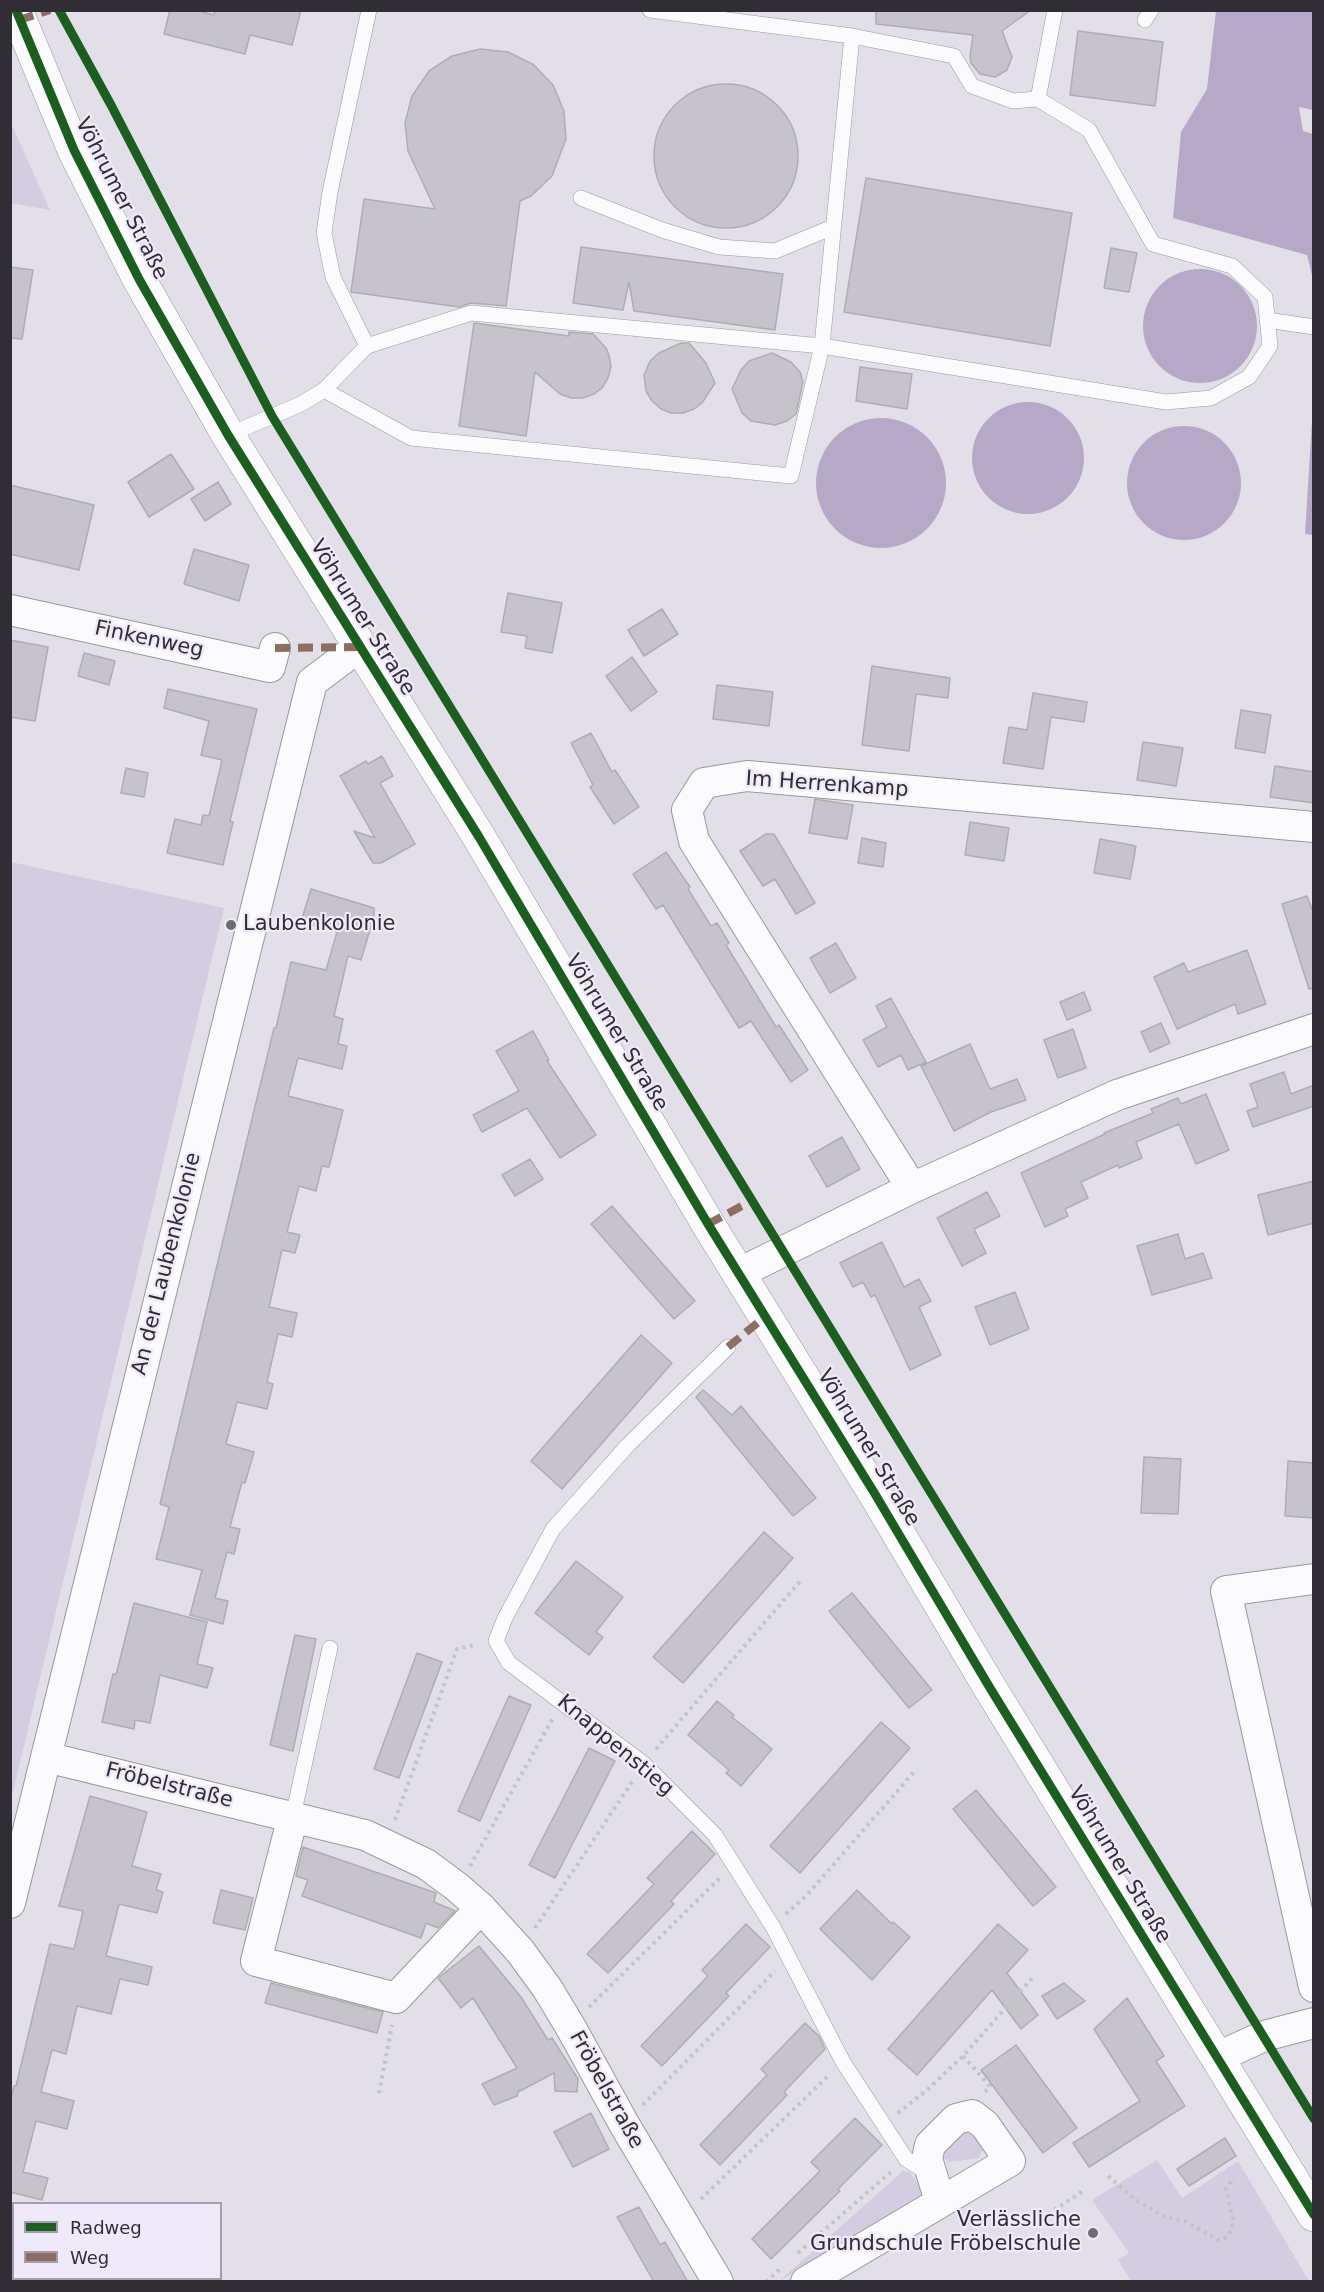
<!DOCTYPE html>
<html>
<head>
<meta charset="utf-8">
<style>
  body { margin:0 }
  #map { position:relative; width:1324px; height:2292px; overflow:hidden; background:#e3dfe9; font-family:"DejaVu Sans",sans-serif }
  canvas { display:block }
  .frame { position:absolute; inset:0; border:12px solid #302e34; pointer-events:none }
  .legend { position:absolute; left:12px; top:2202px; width:210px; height:78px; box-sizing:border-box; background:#efe9fa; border:2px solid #a39eab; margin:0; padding:8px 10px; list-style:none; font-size:18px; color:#302e34 }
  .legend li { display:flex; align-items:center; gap:12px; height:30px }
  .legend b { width:30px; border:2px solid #a39eab }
</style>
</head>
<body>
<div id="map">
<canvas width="1324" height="2292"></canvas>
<div class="frame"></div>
<ul class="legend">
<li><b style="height:8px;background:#1b5e20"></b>Radweg</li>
<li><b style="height:8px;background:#8d6e63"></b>Weg</li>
</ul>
</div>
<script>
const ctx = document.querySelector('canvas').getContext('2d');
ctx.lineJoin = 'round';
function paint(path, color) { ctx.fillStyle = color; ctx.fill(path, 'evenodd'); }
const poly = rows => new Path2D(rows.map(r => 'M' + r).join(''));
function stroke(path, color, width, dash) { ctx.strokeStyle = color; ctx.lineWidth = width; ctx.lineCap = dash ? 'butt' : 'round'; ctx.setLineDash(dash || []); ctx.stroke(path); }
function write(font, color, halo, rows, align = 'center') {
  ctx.font = font + ' "DejaVu Sans",sans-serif'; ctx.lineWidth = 4.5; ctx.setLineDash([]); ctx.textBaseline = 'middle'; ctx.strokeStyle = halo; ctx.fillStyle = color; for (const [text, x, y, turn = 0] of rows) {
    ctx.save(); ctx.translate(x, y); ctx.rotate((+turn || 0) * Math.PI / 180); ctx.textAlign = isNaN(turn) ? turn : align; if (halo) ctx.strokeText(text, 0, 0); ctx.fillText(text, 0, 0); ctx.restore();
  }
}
const green = poly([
  [10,123,11,123,50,210,11,203],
  [11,862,224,908,11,1800,10,862],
  [967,2133,974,2134,984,2147,979,2158,949,2162,943,2158,943,2149,954,2137],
  [1157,2160,1182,2198,1238,2161,1309,2281,1131,2281,1118,2260,1129,2253,1092,2200],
  [903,2171,910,2172,923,2192,920,2198,778,2282]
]);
const water = poly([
  [1216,11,1313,11,1313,110,1299,107,1303,131,1313,134,1313,279,1307,255,1173,218,1181,132,1207,89],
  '1143 326a57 57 0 1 1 114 0a57 57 0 1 1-114 0Z',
  '972 458a56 56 0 1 1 112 0a56 56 0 1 1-112 0Z',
  [1313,405,1314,535,1313,535,1305,534],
  '816 483a65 65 0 1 1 130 0a65 65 0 1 1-130 0Z',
  '1127 483a57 57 0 1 1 114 0a57 57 0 1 1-114 0Z'
]);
const building = poly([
  [170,10,195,10,214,15,215,10,301,10,292,45,250,35,245,54,164,34,170,10],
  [876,10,1031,10,1002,31,1012,57,1007,70,995,77,980,74,971,63,970,56,973,35,876,24,876,10],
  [1078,31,1163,42,1155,106,1070,95,1078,31],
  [480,49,508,52,534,65,553,85,564,111,566,139,552,176,531,196,520,201,506,306,471,303,459,307,351,292,364,199,435,209,408,151,405,123,412,96,429,71,452,56,480,49],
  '654 156a72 72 0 1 1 144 0a72 72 0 1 1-144 0Z',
  [866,178,1072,213,1050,346,844,312,866,178],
  [581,247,783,274,775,330,634,311,629,282,623,310,573,303,581,247],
  [1111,248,1137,253,1129,292,1104,288,1111,248],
  [10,267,33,270,22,339,10,338,10,267],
  [474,323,569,336,569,332,593,334,606,348,609,355,611,367,608,378,602,388,594,394,583,398,571,398,560,394,535,372,526,436,459,426,474,323],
  [681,343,689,343,706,363,715,383,702,403,694,409,683,413,671,413,661,409,652,401,646,391,644,375,650,361,659,353,681,343],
  [772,353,791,362,800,372,803,382,796,414,787,421,775,425,751,421,742,413,732,389,741,370,749,361,772,353],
  [860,367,912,374,907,409,856,401,860,367],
  [171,454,194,489,149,517,128,482,171,454],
  [218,482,231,504,205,521,191,499,218,482],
  [10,485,94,505,79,570,10,554,10,485],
  [194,549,249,565,239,601,184,584,194,549],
  [508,593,562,603,552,653,525,648,527,636,501,632,508,593],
  [662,609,678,634,644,656,628,630,662,609],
  [10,640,48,647,35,721,10,717,10,640],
  [84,653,115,661,109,685,78,676,84,653],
  [632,657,657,692,631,711,606,676,632,657],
  [872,666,950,678,948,698,916,694,909,751,862,745,872,666],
  [717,685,773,692,769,726,713,719,717,685],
  [168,689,257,709,230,821,233,822,223,865,167,853,175,819,201,825,203,815,209,816,222,760,201,755,209,721,164,708,168,689],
  [1033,693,1087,702,1084,722,1051,717,1043,769,1003,763,1009,727,1027,730,1033,693],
  [1241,710,1271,715,1265,753,1235,748,1241,710],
  [591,733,612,772,615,770,639,807,614,824,590,787,593,785,571,743,591,733],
  [1143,742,1183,748,1176,786,1137,780,1143,742],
  [382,756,393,776,380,783,415,844,381,863,373,863,354,831,375,838,340,776,366,761,368,764,382,756],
  [1275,766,1314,772,1314,803,1270,797,1275,766],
  [126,768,148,773,144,797,121,793,126,768],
  [815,799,853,805,847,839,809,833,815,799],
  [970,822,1009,828,1004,861,965,855,970,822],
  [766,834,774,834,815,903,796,914,775,879,763,886,740,851,766,834],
  [862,838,886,843,883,867,858,863,862,838],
  [1100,839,1136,846,1130,879,1094,873,1100,839],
  [666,852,690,887,688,889,711,926,717,923,729,943,726,945,776,1027,779,1025,808,1070,791,1082,751,1021,739,1028,663,905,656,909,633,874,666,852],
  [311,889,374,908,374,916,361,960,348,956,334,1016,343,1019,338,1044,347,1046,342,1069,298,1058,288,1096,343,1110,329,1167,322,1166,316,1191,299,1186,287,1232,300,1235,295,1253,282,1250,269,1307,297,1313,292,1337,278,1334,267,1382,273,1384,267,1409,237,1402,226,1444,254,1452,245,1483,242,1482,230,1527,240,1529,234,1554,227,1552,215,1598,228,1601,223,1624,190,1615,202,1570,156,1559,169,1507,160,1504,251,1123,274,1028,276,1028,291,962,326,970,337,932,301,922,311,889],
  [1307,896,1314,914,1314,988,1309,989,1282,904,1307,896],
  [836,943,856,978,830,993,810,958,836,943],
  [1247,950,1266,1004,1238,1014,1235,1004,1177,1029,1154,977,1184,963,1188,972,1247,950],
  [1084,992,1091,1010,1067,1020,1060,1002,1084,992],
  [891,998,926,1062,908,1070,901,1055,878,1067,863,1040,887,1027,876,1006,891,998],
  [1161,1023,1170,1043,1150,1052,1141,1032,1161,1023],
  [1073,1029,1086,1068,1058,1078,1044,1040,1073,1029],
  [533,1031,549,1060,547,1061,596,1135,560,1158,527,1108,482,1132,473,1115,519,1091,496,1051,533,1031],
  [970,1044,990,1089,1017,1079,1026,1100,991,1112,954,1131,921,1066,970,1044],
  [1284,1072,1291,1094,1314,1085,1314,1106,1253,1127,1247,1111,1258,1107,1250,1084,1284,1072],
  [1206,1094,1229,1150,1196,1164,1179,1124,1136,1142,1142,1158,1119,1168,1118,1165,1081,1182,1088,1198,1065,1209,1068,1216,1045,1227,1021,1173,1105,1134,1104,1133,1153,1113,1151,1109,1178,1098,1181,1104,1206,1094],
  [842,1137,860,1169,827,1187,809,1156,842,1137],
  [530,1159,543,1179,515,1196,502,1175,530,1159],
  [1314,1181,1314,1223,1268,1235,1258,1195,1314,1181],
  [987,1192,1000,1216,974,1229,986,1253,962,1266,937,1218,987,1192],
  [612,1206,695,1301,674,1319,591,1224,612,1206],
  [1178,1234,1185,1259,1203,1253,1212,1278,1152,1295,1137,1246,1178,1234],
  [882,1242,904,1287,919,1279,931,1301,919,1307,941,1355,910,1370,875,1295,871,1297,863,1282,853,1287,840,1263,882,1242],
  [1015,1292,1029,1329,990,1345,975,1307,1015,1292],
  [641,1335,672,1363,562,1489,531,1461,641,1335],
  [703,1390,732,1415,741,1406,816,1498,793,1516,696,1397,703,1390],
  [1144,1457,1181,1459,1178,1514,1141,1513,1144,1457],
  [1288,1461,1314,1463,1314,1518,1285,1516,1288,1461],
  [764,1532,793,1558,683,1683,653,1657,764,1532],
  [576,1561,623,1597,596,1632,603,1637,589,1655,535,1613,576,1561],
  [852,1593,932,1690,909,1708,829,1611,852,1593],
  [134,1603,207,1622,197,1664,213,1668,207,1688,160,1675,150,1723,135,1720,134,1729,102,1722,113,1674,116,1675,134,1603],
  [295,1635,316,1639,293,1751,270,1745,295,1635],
  [417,1653,442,1662,399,1778,374,1769,417,1653],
  [509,1696,531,1705,480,1821,458,1811,509,1696],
  [717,1701,734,1715,732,1717,772,1749,741,1786,726,1773,729,1770,688,1735,717,1701],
  [881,1722,910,1748,800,1873,770,1846,881,1722],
  [589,1748,615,1761,555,1878,529,1865,589,1748],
  [976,1790,1056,1887,1033,1906,953,1809,976,1790],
  [90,1796,147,1812,132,1866,161,1874,156,1890,163,1892,157,1913,119,1904,106,1956,152,1967,148,1985,120,1979,111,2014,77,2006,66,2054,52,2050,41,2092,74,2101,67,2129,36,2121,23,2172,48,2178,42,2200,10,2192,10,2102,14,2086,16,2086,50,1944,74,1949,83,1911,59,1906,90,1796],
  [692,1831,715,1854,671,1901,674,1904,608,1973,587,1954,654,1884,647,1878,692,1831],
  [303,1847,436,1893,434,1902,455,1911,438,1928,426,1923,421,1938,302,1896,308,1880,296,1876,303,1847],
  [221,1890,253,1898,245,1930,213,1923,221,1890],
  [857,1890,892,1924,893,1922,910,1937,872,1980,820,1929,857,1890],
  [746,1924,770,1947,726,1993,729,1996,662,2066,641,2046,708,1976,702,1970,746,1924],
  [998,1924,1028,1950,1007,1973,1038,2015,1021,2029,992,1990,917,2075,888,2049,998,1924],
  [479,1946,521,1997,548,2040,552,2038,578,2079,577,2092,555,2091,554,2073,518,2092,517,2096,494,2105,482,2084,517,2068,473,1998,461,2008,438,1978,479,1946],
  [271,1983,383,2012,377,2033,265,2003,271,1983],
  [1064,1983,1085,2001,1057,2019,1042,1996,1064,1983],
  [1127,1998,1164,2056,1156,2061,1185,2106,1089,2167,1073,2143,1140,2101,1094,2029,1127,1998],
  [805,2023,819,2036,825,2049,784,2092,787,2095,720,2165,700,2145,767,2075,761,2069,805,2023],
  [1016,2045,1077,2128,1043,2153,981,2070,1016,2045],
  [591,2113,609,2149,573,2167,554,2132,591,2113],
  [855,2118,882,2145,838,2189,840,2191,771,2259,752,2239,820,2171,811,2162,855,2118],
  [1225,2138,1236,2156,1189,2186,1177,2169,1225,2138],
  [639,2207,660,2245,665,2242,688,2282,654,2282,617,2217,639,2207]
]);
const path = poly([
  [656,1749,802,1579],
  [395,1820,457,1649,477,1644],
  [470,1866,553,1718],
  [786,1914,806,1896,914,1772],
  [535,1928,634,1779],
  [589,2007,721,1877],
  [963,2056,990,2086,984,2093],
  [379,2093,392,2025],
  [643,2105,775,1971],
  [898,2113,927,2090,963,2056,1034,1976],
  [1108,2176,1136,2200,1165,2217,1185,2221,1218,2240,1224,2239,1232,2230,1233,2219,1226,2189,1234,2177],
  [701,2199,829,2075],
  [1048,2214,1083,2191],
  [798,2253,892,2171],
  [766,2282,781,2268]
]);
const service = poly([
  [650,10,852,36],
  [1145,20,1151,10],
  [581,198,662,230,719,247,775,251,833,227],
  [1267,320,1314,327],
  [367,346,333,277,324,233,330,192,369,10],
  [324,390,411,438,791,476,822,346,1166,402,1211,398,1249,377,1270,346,1265,297,1232,266,1153,244,1089,130,1038,99],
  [228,435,301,404,324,390,367,346,471,313,822,346,852,36,954,56,972,86,1013,101,1038,99,1055,10],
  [728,1347,628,1445,553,1529,505,1618,496,1641,509,1663,644,1764,715,1835,773,1927,843,2062,906,2159,929,2173],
  [293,1816,330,1648]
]);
const minor = poly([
  [10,610,270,667,275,648],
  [912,1188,694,841,687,810,704,783,747,776,1314,827],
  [739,1273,912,1188,1117,1095,1314,1029],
  [1314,1579,1226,1591,1314,1987],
  [46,1757,365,1835,426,1864,457,1887,481,1908,520,1951,547,1988,570,2026,624,2124,718,2282],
  [293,1816,256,1961,396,1998,481,1908],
  [10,1903,312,682,359,647],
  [1216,2058,1264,2036,1314,2023],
  [806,2282,1010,2161,985,2125,972,2115,956,2119,930,2145,927,2159,940,2201]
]);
const secondary = poly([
  [16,10,74,150,139,279,228,435,479,837,708,1224,875,1494,990,1688,1314,2215]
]);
const quiet = poly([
  [19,20,50,10],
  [275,648,359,647],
  [708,1224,753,1200],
  [728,1347,766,1316]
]);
const cycleway = poly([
  [16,10,74,150,139,279,228,435,479,837,708,1224,875,1494,990,1688,1314,2215],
  [59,10,111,105,272,416,1314,2119]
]);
const markers = [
  [231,925,6,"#6f6c73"],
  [1093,2233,6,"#6f6c73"]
];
const streetNames = [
  ["Vöhrumer Straße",121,199,63],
  ["Vöhrumer Straße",362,618,58],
  ["Finkenweg",149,640,12],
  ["Im Herrenkamp",827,785,4],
  ["Vöhrumer Straße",616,1033,59],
  ["An der Laubenkolonie",167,1264,-76],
  ["Vöhrumer Straße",868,1448,59],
  ["Knappenstieg",615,1746,40],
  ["Fröbelstraße",169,1786,14],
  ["Vöhrumer Straße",1119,1865,59],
  ["Fröbelstraße",606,2090,61]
];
const poiNames = [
  ["Laubenkolonie",243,925],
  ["Verlässliche",1081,2221,"right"],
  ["Grundschule Fröbelschule",1081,2245,"right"]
];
paint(green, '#d4cce1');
paint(water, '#b5a9c7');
paint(building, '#c6c3cb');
stroke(building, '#afacb4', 1.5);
stroke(service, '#9a989e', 16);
stroke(minor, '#9a989e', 32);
stroke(secondary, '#9a989e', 34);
stroke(path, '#c3c2c5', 4, [3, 4.5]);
stroke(service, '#fbfafc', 15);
stroke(minor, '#fbfafc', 30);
stroke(secondary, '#fbfafc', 33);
stroke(quiet, '#8d6e63', 8, [15, 8]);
stroke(cycleway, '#1b5e20', 9);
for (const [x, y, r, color] of markers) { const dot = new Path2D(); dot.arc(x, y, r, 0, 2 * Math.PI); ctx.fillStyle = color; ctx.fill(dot); stroke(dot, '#efe9fa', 2); }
write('21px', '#302e34', '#efe9fa', streetNames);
write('21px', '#302e34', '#efe9fa', poiNames, 'left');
</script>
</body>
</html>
